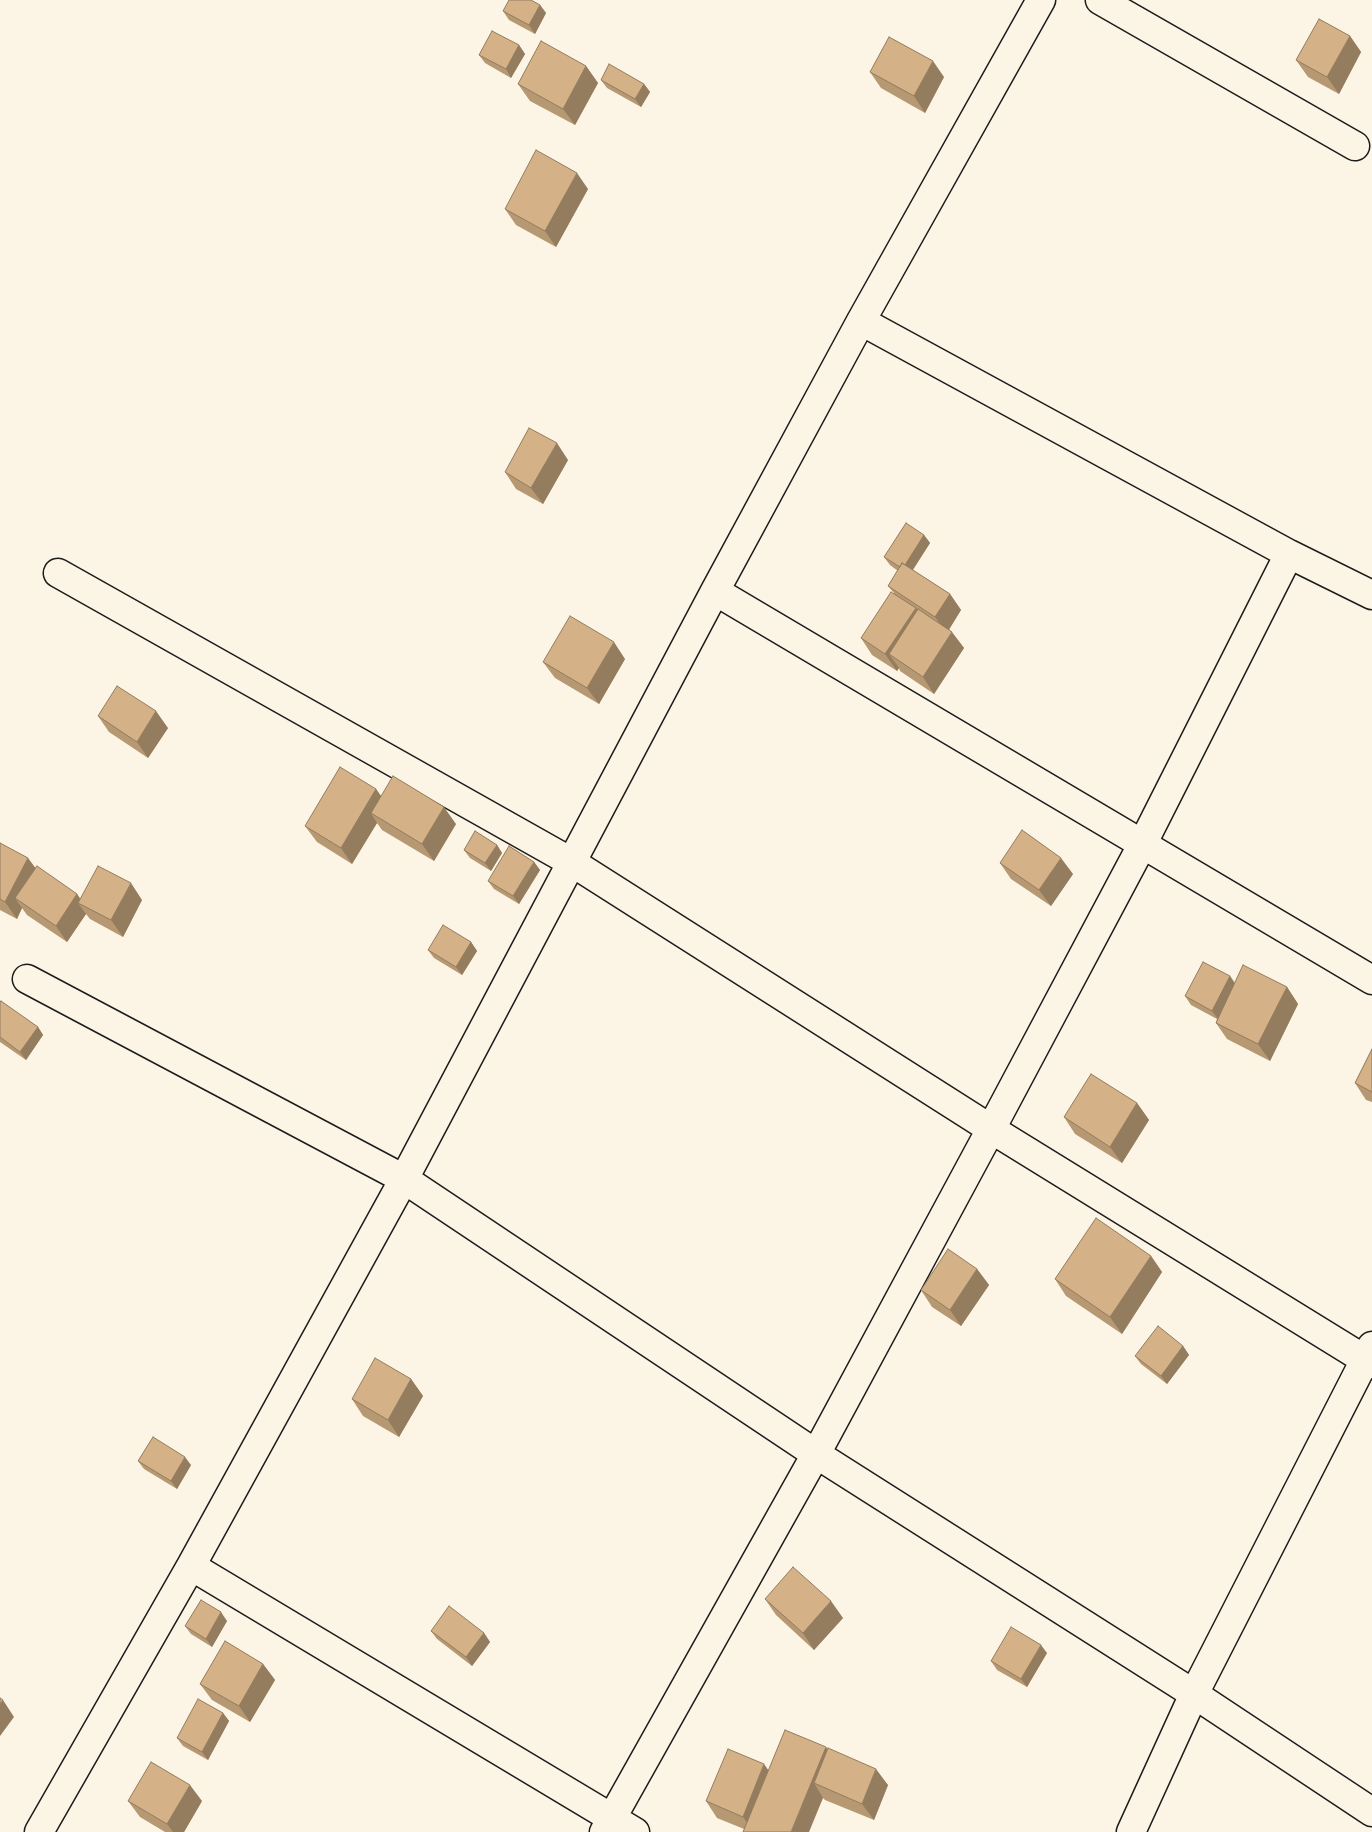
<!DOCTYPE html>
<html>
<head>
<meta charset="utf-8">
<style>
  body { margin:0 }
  canvas { display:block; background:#fcf5e5 }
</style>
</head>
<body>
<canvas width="1372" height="1832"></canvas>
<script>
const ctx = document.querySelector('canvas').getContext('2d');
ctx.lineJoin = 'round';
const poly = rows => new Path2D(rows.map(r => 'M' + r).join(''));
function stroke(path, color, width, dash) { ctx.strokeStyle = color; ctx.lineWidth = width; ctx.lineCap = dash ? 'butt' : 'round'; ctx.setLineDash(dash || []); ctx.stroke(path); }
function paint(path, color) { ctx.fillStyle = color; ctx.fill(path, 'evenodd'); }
const street = poly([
  [1100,0,1355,146],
  [861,321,1289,554,1372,595],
  [58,573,573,863,991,1129,1372,1364],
  [715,591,1372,980],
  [27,979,404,1179,816,1454,1194,1694,1372,1812],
  [191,1566,635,1832],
  [39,1832,191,1566,404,1179,715,591,861,321,1041,0],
  [604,1832,816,1454,991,1129,1142,845,1289,554],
  [1131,1832,1194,1694,1372,1346]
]);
const wall = poly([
  [540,5,546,13,535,34,509,20,503,11],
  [1350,36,1361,52,1339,94,1308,77,1296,60],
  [519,45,525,54,511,78,485,63,479,55],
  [586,66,598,83,575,125,530,101,518,84],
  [870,72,944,77,925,113,881,88],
  [601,80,644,84,650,92,641,107,607,88],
  [588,189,556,247,516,225,505,209],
  [568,460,543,504,516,489,505,472],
  [924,535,930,543,913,570,950,594,961,610,949,629,964,648,934,694,900,671,899,668,897,671,872,655,861,638,894,593,888,586,898,571,890,565,884,557],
  [625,659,599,704,555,678,543,662],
  [98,716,168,728,148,758,109,732],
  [376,789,381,796,456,824,434,861,382,830,377,823,352,864,317,842,305,826],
  [0,843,36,868,77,894,80,899,142,900,123,937,90,919,86,914,67,942,27,915,22,908,17,919,0,910],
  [497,845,502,853,491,871,470,858,464,850],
  [534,862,540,870,519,904,494,889,488,881],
  [1000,863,1073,874,1051,906,1011,879],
  [471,942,477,951,462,975,434,958,428,950],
  [1230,976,1235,983,1287,987,1298,1004,1270,1061,1227,1039,1216,1023,1217,1019,1191,1005,1185,996],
  [0,1002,38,1027,43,1035,26,1060,0,1042],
  [1372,1049,1372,1102,1366,1100,1355,1083],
  [1137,1103,1149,1120,1122,1163,1075,1134,1064,1117],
  [1151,1256,1162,1272,1122,1334,1066,1296,1055,1279],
  [977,1269,989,1285,961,1326,932,1307,921,1290],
  [1183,1346,1189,1355,1167,1384,1141,1364,1135,1356],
  [411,1379,423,1396,399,1437,363,1416,352,1399],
  [138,1461,191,1465,177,1489,144,1469],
  [765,1599,843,1618,814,1650,776,1615],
  [227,1621,212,1647,191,1634,185,1626],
  [431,1631,484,1633,490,1642,472,1666,437,1639],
  [1047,1653,1027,1687,997,1670,991,1661],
  [263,1664,275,1680,250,1722,212,1700,200,1684],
  [223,1713,229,1721,208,1760,183,1746,177,1738],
  [827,1749,888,1785,874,1820,825,1800,823,1798,744,1829,717,1818,706,1801,768,1770],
  [128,1801,202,1801,184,1832,165,1832,140,1817]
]);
const shadedWall = poly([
  [540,5,546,13,535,34,529,25],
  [1350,36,1361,52,1339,94,1327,77],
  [519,45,525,54,511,78,506,69],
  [933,61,944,77,925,113,914,96],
  [586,66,598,83,575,125,563,109],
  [644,84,650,92,641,107,635,99],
  [577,173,588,189,556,247,545,231],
  [557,443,568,460,543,504,531,488],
  [924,535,930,543,908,577,902,569],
  [950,594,961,610,947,633,935,617],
  [916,608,927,624,889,654,899,668,897,671,885,654],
  [952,632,964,648,934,694,923,677],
  [614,642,625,659,599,704,587,688],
  [156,711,168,728,148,758,137,742],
  [376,789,388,806,371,813,377,823,352,864,341,848],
  [444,807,456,824,434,861,422,844],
  [497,845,502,853,491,871,485,863],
  [28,858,40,874,15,898,22,908,17,919,5,902],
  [1061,858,1073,874,1051,906,1039,890],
  [534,862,540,870,519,904,513,896],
  [131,883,142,900,123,937,111,920],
  [77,894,86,907,78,903,86,914,67,942,56,926],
  [471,942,477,951,462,975,456,967],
  [1230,976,1235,984,1218,1019,1212,1011],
  [1287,987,1298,1004,1270,1061,1258,1044],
  [38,1027,43,1035,26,1060,20,1052],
  [1137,1103,1149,1120,1122,1163,1110,1147],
  [1151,1256,1162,1272,1122,1334,1110,1317],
  [977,1269,989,1285,961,1326,950,1310],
  [1183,1346,1189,1355,1167,1384,1161,1376],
  [411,1379,423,1396,399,1437,388,1420],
  [185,1457,191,1465,177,1489,171,1481],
  [831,1601,843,1618,814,1650,803,1633],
  [221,1612,227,1621,212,1647,206,1639],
  [484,1633,490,1642,472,1666,466,1657],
  [1041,1645,1047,1653,1027,1687,1021,1679],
  [263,1664,275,1680,250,1722,239,1706],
  [3,1700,14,1717,0,1736,0,1704],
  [223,1713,229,1721,208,1760,202,1752],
  [826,1747,838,1763,814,1783,823,1798,809,1832,791,1832],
  [764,1764,776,1781,754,1832,743,1817],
  [876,1769,888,1785,874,1820,862,1804],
  [190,1785,202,1801,184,1832,173,1832,167,1824]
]);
const building = poly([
  [509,0,531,0,540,5,529,25,503,11,509,0],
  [1319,19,1350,36,1327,77,1296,60,1319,19],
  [492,31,519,45,506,69,479,55,492,31],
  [889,37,933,61,914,96,870,72,889,37],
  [541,41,586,66,563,109,518,84,541,41],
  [609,64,644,84,635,99,601,80,609,64],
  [536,150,577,173,545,231,505,209,536,150],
  [529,428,557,443,531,488,505,472,529,428],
  [906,523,924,535,905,565,902,563,900,567,884,557,906,523],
  [902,563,950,594,935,617,888,586,902,563],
  [891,592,916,608,885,654,861,638,891,592],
  [918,609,952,632,923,677,889,654,918,609],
  [570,616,614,642,587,688,543,662,570,616],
  [117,686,156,711,137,742,98,716,117,686],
  [340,767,376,789,341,848,305,826,340,767],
  [393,776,444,807,422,844,371,813,393,776],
  [1022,830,1061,858,1039,890,1000,863,1022,830],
  [475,831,497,845,485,863,464,850,475,831],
  [0,843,28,858,5,902,0,899,0,843],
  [509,846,534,862,513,896,488,881,509,846],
  [37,866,77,894,56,926,15,898,37,866],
  [98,866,131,883,111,920,78,903,98,866],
  [443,925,471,942,456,967,428,950,443,925],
  [1203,962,1230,976,1212,1011,1185,996,1203,962],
  [1243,965,1287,987,1258,1044,1216,1023,1243,965],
  [1,1001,38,1027,20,1052,0,1037,0,1002,1,1001],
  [1372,1049,1372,1092,1355,1083,1372,1049],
  [1091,1074,1137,1103,1110,1147,1064,1117,1091,1074],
  [1096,1218,1151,1256,1110,1317,1055,1279,1096,1218],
  [948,1249,977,1269,950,1310,921,1290,948,1249],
  [1158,1326,1183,1346,1161,1376,1135,1356,1158,1326],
  [375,1358,411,1379,388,1420,352,1399,375,1358],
  [153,1437,185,1457,171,1481,138,1461,153,1437],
  [793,1567,831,1601,803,1633,765,1599,793,1567],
  [201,1600,221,1612,206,1639,185,1626,201,1600],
  [449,1606,484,1633,466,1657,431,1631,449,1606],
  [1011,1627,1041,1645,1021,1679,991,1661,1011,1627],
  [225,1641,263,1664,239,1706,200,1684,225,1641],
  [0,1698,3,1700,0,1704,0,1698],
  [198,1699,223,1713,202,1752,177,1738,198,1699],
  [785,1730,826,1747,791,1832,743,1832,785,1730],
  [828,1748,876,1769,862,1804,814,1783,828,1748],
  [728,1749,764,1764,743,1817,706,1801,728,1749],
  [151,1762,190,1785,167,1824,128,1801,151,1762]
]);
stroke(street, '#1c1c1c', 31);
stroke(street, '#fcf5e5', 28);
paint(wall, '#b69873');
paint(shadedWall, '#947c5e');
paint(building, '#d4b186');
stroke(building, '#947c5e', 1);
</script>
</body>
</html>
